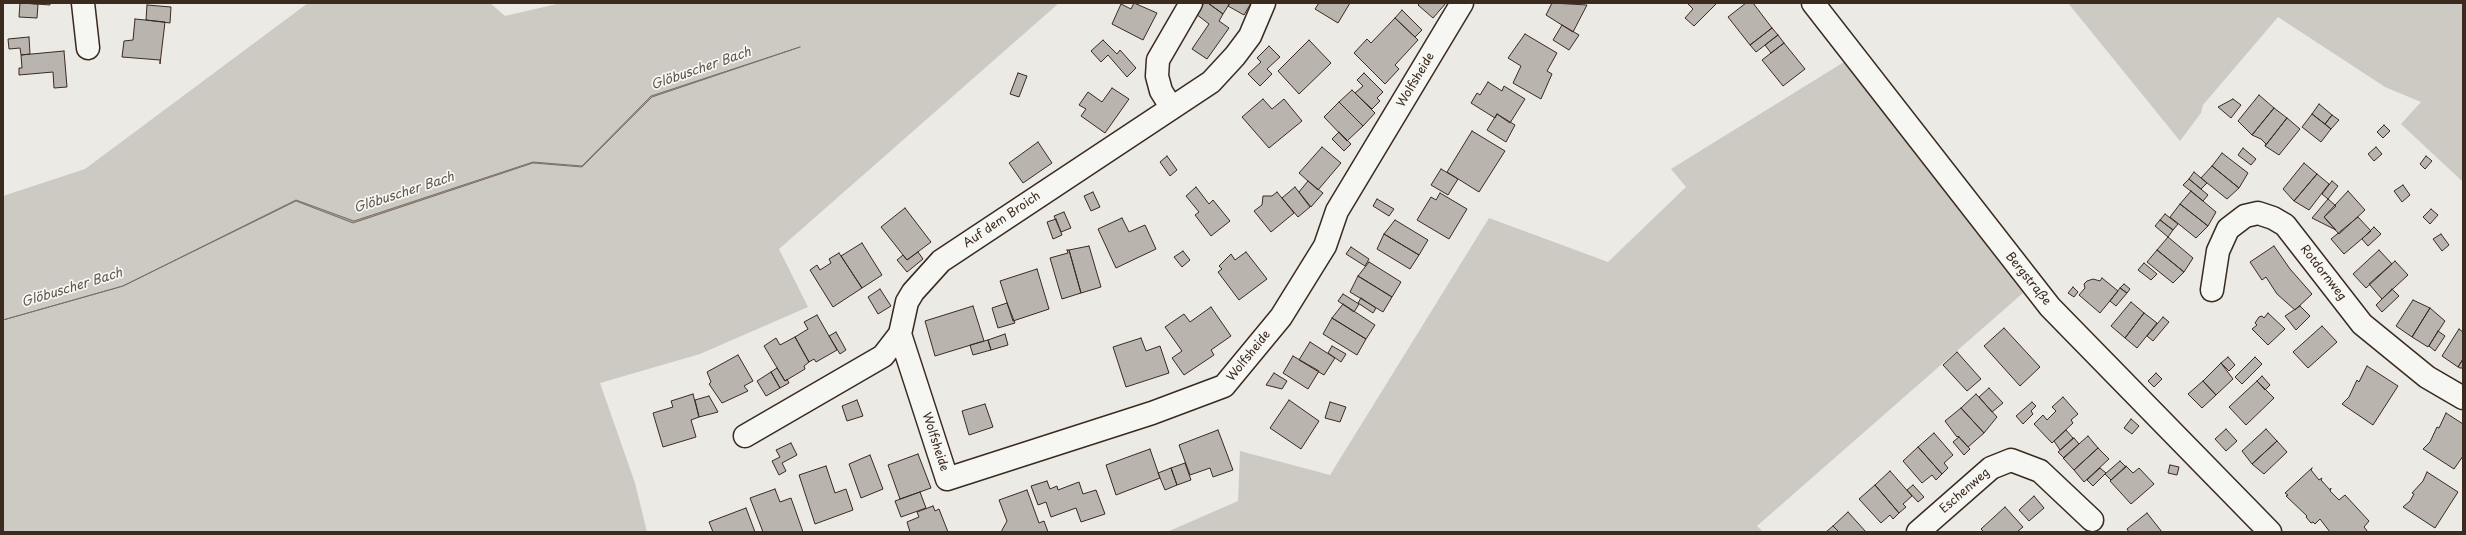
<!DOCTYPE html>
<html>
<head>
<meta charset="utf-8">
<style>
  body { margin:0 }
  #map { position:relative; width:2466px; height:535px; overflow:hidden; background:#ebeae5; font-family:"Playpen Sans",sans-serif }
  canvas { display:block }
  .frame { position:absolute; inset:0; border:4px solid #3b2a1e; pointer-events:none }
</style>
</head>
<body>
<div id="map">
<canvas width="2466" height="535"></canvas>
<div class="frame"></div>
</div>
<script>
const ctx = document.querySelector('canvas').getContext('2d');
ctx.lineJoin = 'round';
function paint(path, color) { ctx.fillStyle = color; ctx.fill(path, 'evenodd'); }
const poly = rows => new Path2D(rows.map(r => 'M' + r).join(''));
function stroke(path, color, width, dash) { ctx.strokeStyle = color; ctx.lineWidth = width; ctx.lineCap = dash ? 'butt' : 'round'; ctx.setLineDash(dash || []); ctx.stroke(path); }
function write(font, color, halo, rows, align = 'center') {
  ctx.font = font + ' "Playpen Sans",sans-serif'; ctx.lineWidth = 3.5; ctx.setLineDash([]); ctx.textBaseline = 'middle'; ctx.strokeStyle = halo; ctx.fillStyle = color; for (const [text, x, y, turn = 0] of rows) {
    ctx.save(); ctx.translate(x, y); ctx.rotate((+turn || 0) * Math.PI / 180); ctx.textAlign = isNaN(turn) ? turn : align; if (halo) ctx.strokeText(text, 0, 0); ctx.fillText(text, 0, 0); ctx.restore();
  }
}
const green = poly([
  [308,3,490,3,505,16,561,3,1059,3,779,249,808,307,700,354,600,383,635,483,647,532,3,532,3,196,85,169],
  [2068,3,2463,3,2463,182,2401,124,2421,102,2385,87,2278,17,2203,105,2201,113,2180,141],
  [1844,62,2023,293,1757,526,1763,532,1167,532,1238,501,1240,451,1330,475,1489,218,1608,262,1686,187,1671,169]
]);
const water = poly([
  [800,47,652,97,582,167,533,163,353,223,296,201,123,286,3,320,123,286,296,200,354,221,533,162,582,166,651,96,800,47]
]);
const building = poly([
  [20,3,38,4,37,18,19,17,20,3],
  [23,3,50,3,50,5,23,3],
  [1134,3,1157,13,1143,40,1112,24,1121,4,1131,9,1134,3],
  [1204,3,1208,3,1223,14,1219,21,1229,28,1207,59,1192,49,1209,24,1196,14,1204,3],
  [1208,3,1230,3,1223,14,1208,3],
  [1230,3,1251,3,1244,15,1228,6,1230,3],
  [1319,3,1350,3,1338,23,1315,9,1319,3],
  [1420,3,1446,3,1433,18,1418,5,1420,3],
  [1552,3,1587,5,1573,32,1546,15,1552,3],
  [1687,3,1717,3,1694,26,1685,18,1693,9,1687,3],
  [1746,3,1753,3,1772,28,1750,45,1728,17,1746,3],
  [147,5,171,7,170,23,146,20,147,5],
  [1402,10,1422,30,1415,37,1395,18,1402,10],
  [1395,18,1418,40,1395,65,1399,69,1385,84,1354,53,1367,39,1371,43,1395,18],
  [135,19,165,22,160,64,160,60,122,57,124,41,133,40,135,19],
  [1562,25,1579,35,1569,50,1553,40,1562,25],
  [1772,28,1778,35,1756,52,1750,45,1772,28],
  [1525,34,1557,53,1547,71,1552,74,1541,99,1513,83,1521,66,1508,58,1525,34],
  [1778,35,1784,43,1771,53,1765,45,1778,35],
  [29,37,30,54,21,55,20,48,9,49,8,39,29,37],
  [1103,40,1117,54,1120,50,1136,68,1127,77,1108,55,1101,62,1091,51,1103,40],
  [1309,40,1331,63,1299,94,1278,71,1309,40],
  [1784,43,1805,69,1783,86,1762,60,1784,43],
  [1269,46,1280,57,1267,69,1272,74,1260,86,1248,74,1261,62,1257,58,1269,46],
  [64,51,67,87,54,88,53,72,19,75,19,68,22,68,21,55,64,51],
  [1018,73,1027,76,1019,97,1010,94,1018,73],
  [1364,73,1383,92,1377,98,1380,101,1372,109,1355,93,1363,86,1357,80,1364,73],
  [1488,82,1502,91,1504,86,1525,99,1510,123,1497,114,1495,118,1471,103,1477,93,1480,95,1488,82],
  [1112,88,1129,99,1105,133,1081,116,1086,109,1079,105,1088,92,1102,102,1112,88],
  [1352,90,1375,113,1363,126,1339,102,1352,90],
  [2259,95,2274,108,2252,135,2238,121,2259,95],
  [1263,99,1272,109,1284,99,1302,121,1269,148,1242,117,1263,99],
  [2233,99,2241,105,2231,118,2218,107,2233,99],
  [1339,102,1363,126,1347,141,1324,117,1339,102],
  [2319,104,2332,115,2325,124,2312,114,2319,104],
  [2274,108,2287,118,2265,146,2266,144,2261,139,2252,135,2274,108],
  [1497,114,1515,125,1506,142,1487,130,1497,114],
  [2312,114,2331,129,2321,142,2302,127,2312,114],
  [2332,115,2339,120,2331,129,2325,124,2332,115],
  [2287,118,2300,129,2279,155,2265,146,2287,118],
  [2384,125,2390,131,2383,138,2377,132,2384,125],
  [1472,131,1505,151,1479,192,1447,172,1472,131],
  [1339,132,1351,144,1344,151,1332,139,1339,132],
  [1038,142,1052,163,1023,183,1009,163,1038,142],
  [1322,147,1341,163,1318,190,1299,173,1322,147],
  [2376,147,2382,154,2374,161,2368,154,2376,147],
  [2243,148,2256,159,2251,165,2238,155,2243,148],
  [2222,153,2248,173,2239,188,2212,166,2222,153],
  [1167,156,1177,170,1170,176,1160,162,1167,156],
  [2426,156,2432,161,2425,169,2420,164,2426,156],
  [2304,163,2317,174,2294,201,2283,189,2304,163],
  [2212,166,2239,188,2227,199,2201,178,2212,166],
  [1441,169,1458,179,1448,195,1431,185,1441,169],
  [2194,172,2207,183,2201,189,2189,179,2194,172],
  [2317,174,2329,184,2309,210,2294,201,2317,174],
  [2189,179,2208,195,2203,201,2183,185,2189,179],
  [1308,181,1323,193,1311,207,1299,192,1308,181],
  [2332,181,2338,186,2328,199,2322,194,2332,181],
  [2403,185,2410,195,2402,202,2394,191,2403,185],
  [1196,187,1209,204,1213,200,1230,221,1211,236,1195,215,1199,212,1186,196,1196,187],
  [1295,187,1310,207,1298,217,1282,198,1295,187],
  [2191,191,2216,212,2208,226,2180,204,2191,191],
  [2348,191,2365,210,2339,234,2324,217,2348,191],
  [1093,192,1100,207,1091,211,1084,196,1093,192],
  [1277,192,1294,213,1271,232,1254,211,1262,205,1263,196,1272,196,1277,192],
  [1440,193,1467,209,1449,239,1417,220,1431,197,1436,200,1440,193],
  [1377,199,1394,209,1389,216,1373,206,1377,199],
  [2328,199,2336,206,2324,217,2336,230,2312,218,2328,199],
  [2180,204,2208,226,2196,238,2170,217,2180,204],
  [905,208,931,242,907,260,881,227,905,208],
  [2431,209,2438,215,2430,224,2423,217,2431,209],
  [1064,212,1071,228,1061,232,1054,216,1064,212],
  [2165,214,2178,224,2173,230,2160,220,2165,214],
  [2358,217,2371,231,2344,254,2331,239,2358,217],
  [1122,218,1129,232,1145,225,1156,249,1116,268,1098,229,1122,218],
  [1056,219,1062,235,1053,239,1047,222,1056,219],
  [1395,220,1428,240,1419,255,1384,234,1395,220],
  [2160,220,2173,230,2168,237,2155,226,2160,220],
  [2374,227,2381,234,2368,246,2362,239,2374,227],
  [1384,234,1419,255,1410,269,1377,249,1384,234],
  [2441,234,2449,245,2442,251,2433,239,2441,234],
  [2168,237,2193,258,2184,272,2157,250,2168,237],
  [862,243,882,275,862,288,841,256,862,243],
  [1089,246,1101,287,1081,293,1069,250,1089,246],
  [2274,246,2290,269,2312,294,2295,310,2277,294,2266,277,2262,280,2250,262,2274,246],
  [1351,247,1369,259,1365,266,1346,254,1351,247],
  [1067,250,1069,250,1081,293,1062,299,1050,258,1068,253,1067,250],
  [2157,250,2184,272,2173,283,2147,262,2157,250],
  [2379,250,2392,264,2366,288,2353,274,2379,250],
  [1183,251,1190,260,1182,267,1174,257,1183,251],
  [918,252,923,259,907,272,897,260,903,255,907,260,918,252],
  [1246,252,1267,279,1239,300,1218,272,1222,269,1219,266,1231,254,1235,260,1246,252],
  [839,253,862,288,833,307,810,270,817,265,820,270,831,263,829,259,839,253],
  [2395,261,2408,275,2382,299,2369,284,2395,261],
  [1369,262,1401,282,1392,297,1358,276,1369,262],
  [2144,263,2157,274,2151,280,2138,270,2144,263],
  [1037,269,1049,309,1013,321,1000,281,1037,269],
  [1358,276,1392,297,1383,312,1350,292,1358,276],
  [2102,278,2118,291,2100,313,2079,295,2085,288,2084,284,2087,281,2093,279,2100,281,2102,278],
  [2124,284,2130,289,2127,293,2120,288,2124,284],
  [2073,287,2078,292,2074,297,2068,293,2073,287],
  [2120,288,2127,293,2116,306,2110,301,2120,288],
  [880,289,891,306,878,314,868,297,880,289],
  [2392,289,2399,296,2382,312,2376,305,2392,289],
  [1343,294,1359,304,1354,312,1338,301,1343,294],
  [1361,298,1376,308,1373,313,1358,303,1361,298],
  [2413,300,2430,308,2412,337,2396,326,2413,300],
  [2131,302,2144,313,2125,338,2111,326,2131,302],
  [1007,303,1015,323,998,328,992,308,1007,303],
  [1343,304,1375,325,1366,339,1332,318,1343,304],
  [973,306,984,341,935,356,925,321,973,306],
  [2300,306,2310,316,2296,330,2285,316,2300,306],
  [1211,307,1231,336,1211,350,1214,355,1184,375,1172,358,1182,351,1165,327,1184,314,1190,322,1211,307],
  [2430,308,2445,321,2428,347,2412,337,2430,308],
  [2144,313,2157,323,2137,348,2125,338,2144,313],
  [2268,313,2285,329,2268,345,2252,329,2257,325,2255,323,2259,317,2262,316,2264,318,2268,313],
  [817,315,837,350,816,362,814,359,809,362,795,337,808,329,804,322,817,315],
  [2163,317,2169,322,2153,341,2147,336,2163,317],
  [1332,318,1366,339,1357,355,1323,334,1332,318],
  [2322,326,2337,342,2308,368,2293,352,2322,326],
  [2004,328,2040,367,2020,386,1984,346,2004,328],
  [2459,329,2463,332,2463,359,2458,367,2442,356,2459,329],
  [2438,331,2445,336,2435,351,2429,346,2438,331],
  [836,332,846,350,840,354,829,336,836,332],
  [1005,334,1008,345,991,350,988,340,1005,334],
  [795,337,809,362,804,366,805,369,785,381,764,346,776,338,780,345,795,337],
  [1141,338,1146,351,1160,346,1169,373,1126,387,1113,347,1141,338],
  [988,340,991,350,973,355,970,345,988,340],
  [1310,342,1335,358,1324,375,1299,360,1310,342],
  [1332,346,1346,354,1341,362,1328,353,1332,346],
  [1957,352,1981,379,1967,391,1943,365,1957,352],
  [738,355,753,381,744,386,748,391,722,403,709,384,711,382,707,372,738,355],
  [1293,356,1319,371,1308,389,1283,373,1293,356],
  [2228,357,2235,365,2229,371,2221,363,2228,357],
  [2255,357,2262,364,2242,384,2235,377,2255,357],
  [2463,359,2463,368,2460,368,2458,367,2463,359],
  [2221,363,2233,379,2216,395,2203,381,2221,363],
  [2367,366,2398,386,2373,425,2342,404,2349,397,2357,380,2359,382,2367,366],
  [777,368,785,381,787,379,789,383,780,388,771,372,777,368],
  [771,372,780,388,766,396,757,381,771,372],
  [1274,373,1287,381,1282,389,1266,385,1274,373],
  [2156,373,2162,379,2154,387,2148,381,2156,373],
  [2262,376,2270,385,2265,390,2257,381,2262,376],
  [2203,381,2216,395,2202,408,2188,394,2203,381],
  [2257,381,2274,398,2246,425,2229,407,2257,381],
  [1989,388,2003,403,1992,412,1979,397,1989,388],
  [693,394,699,417,691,420,696,437,663,447,653,413,673,407,671,401,693,394],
  [1976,394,1997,417,1984,433,1961,408,1976,394],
  [709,396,718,412,699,417,695,400,709,396],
  [2063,397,2078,414,2071,420,2073,423,2052,443,2034,424,2043,415,2047,420,2056,411,2052,407,2063,397],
  [857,400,863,416,847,421,842,406,857,400],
  [1289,400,1319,421,1301,449,1270,428,1289,400],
  [1330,402,1346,407,1340,422,1325,418,1330,402],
  [2032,402,2036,406,2031,411,2033,414,2023,424,2016,416,2032,402],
  [985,404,993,427,969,435,962,411,985,404],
  [1961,408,1984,433,1968,447,1958,436,1957,437,1945,421,1961,408],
  [2446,413,2463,424,2463,456,2454,469,2423,449,2430,442,2437,427,2439,428,2446,413],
  [2131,419,2139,426,2132,434,2124,428,2131,419],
  [2226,429,2237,441,2226,451,2215,439,2226,429],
  [2266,429,2277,441,2252,464,2242,451,2266,429],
  [1218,430,1233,470,1213,477,1210,468,1190,475,1179,445,1218,430],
  [2066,430,2073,438,2060,450,2054,441,2066,430],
  [1934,433,1953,455,1944,463,1948,468,1942,474,1918,447,1934,433],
  [2088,436,2098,448,2074,470,2063,458,2088,436],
  [1959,437,1970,449,1964,455,1953,442,1959,437],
  [2074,438,2079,444,2064,458,2058,452,2074,438],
  [2277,441,2287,452,2264,474,2252,464,2277,441],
  [791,443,797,455,782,463,786,471,779,475,772,461,780,457,776,450,791,443],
  [1918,447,1942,474,1936,480,1932,475,1922,483,1903,461,1918,447],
  [2098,448,2109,459,2084,482,2074,470,2098,448],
  [1150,449,1160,478,1116,495,1106,465,1150,449],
  [918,454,931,488,900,499,888,465,918,454],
  [870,455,883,489,861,498,849,464,870,455],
  [2120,461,2126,467,2111,480,2105,474,2120,461],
  [1185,463,1191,480,1177,485,1171,468,1185,463],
  [2170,465,2179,467,2177,475,2168,473,2170,465],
  [826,466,835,493,846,489,853,510,815,524,799,475,826,466],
  [2126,466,2133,473,2139,468,2154,484,2131,504,2110,481,2126,466],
  [1171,468,1177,485,1165,490,1158,473,1171,468],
  [2100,468,2106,473,2093,486,2087,480,2100,468],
  [2312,468,2311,470,2319,480,2322,478,2321,480,2330,490,2331,488,2330,491,2339,500,2345,495,2369,521,2364,527,2368,532,2330,532,2320,519,2315,524,2313,522,2311,523,2306,517,2307,516,2286,496,2288,495,2285,493,2312,468],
  [1890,471,1912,496,1903,504,1906,507,1899,513,1875,485,1890,471],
  [2427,472,2458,492,2435,528,2403,507,2410,501,2414,494,2412,493,2423,481,2427,472],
  [1047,481,1050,489,1057,486,1058,490,1079,482,1083,494,1096,490,1105,514,1081,522,1076,508,1051,517,1046,502,1038,505,1031,486,1047,481],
  [1875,485,1899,513,1893,519,1890,515,1881,523,1859,499,1875,485],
  [1913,485,1924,497,1918,502,1907,490,1913,485],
  [775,489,780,502,791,498,803,532,763,532,750,498,775,489],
  [1027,490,1039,523,1044,521,1048,532,1001,532,1007,521,999,500,1027,490],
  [920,492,926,508,901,517,895,501,920,492],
  [2034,496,2044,508,2029,521,2019,510,2034,496],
  [933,506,935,511,939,509,948,532,910,532,907,522,919,517,917,512,933,506],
  [2005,507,2023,527,2017,532,1984,532,1981,529,2005,507],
  [746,508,755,532,713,532,709,522,746,508],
  [1848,512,1866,532,1839,532,1833,526,1848,512],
  [2147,513,2162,532,2129,532,2127,529,2147,513],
  [1833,526,1839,532,1826,532,1833,526]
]);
const minor = poly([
  [83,3,88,48],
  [1171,107,1161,91,1157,76,1158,60,1191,3],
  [2212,290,2218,251,2228,229,2245,216,2258,213,2273,218,2285,225,2362,324,2427,377,2463,398],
  [900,334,947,479,1152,413,1224,386,1281,317,1325,246,1337,211,1462,3],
  [745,436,883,356,900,334,907,302,913,292,941,261,1211,82,1235,56,1250,36,1264,3],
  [1918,532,1991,468,2011,460,2040,471,2092,520]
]);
const tertiary = poly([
  [1813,3,2050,307,2270,532]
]);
const streetNames = [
  ["Wolfsheide",1416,80,-59],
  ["Auf dem Broich",1002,220,-34],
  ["Rotdornweg",2323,273,52],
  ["Bergstraße",2028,279,51],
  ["Wolfsheide",1249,356,-51],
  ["Wolfsheide",935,442,72],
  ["Eschenweg",1965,491,-41]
];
const waterNames = [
  ["Glöbuscher Bach",701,69,-19],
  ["Glöbuscher Bach",404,193,-18],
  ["Glöbuscher Bach",72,288,-17]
];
paint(green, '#cdcac4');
paint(water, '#a8a198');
stroke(water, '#7c7167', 1);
paint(building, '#bab4ae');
stroke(building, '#3b2a1e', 1);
stroke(minor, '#3b2a1e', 25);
stroke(tertiary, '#3b2a1e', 25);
stroke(minor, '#f6f6f2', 22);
stroke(tertiary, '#f6f6f2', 22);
write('12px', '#3b2a1e', '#f6f6f2', streetNames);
write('italic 13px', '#615449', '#f6f6f2', waterNames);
</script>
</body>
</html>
